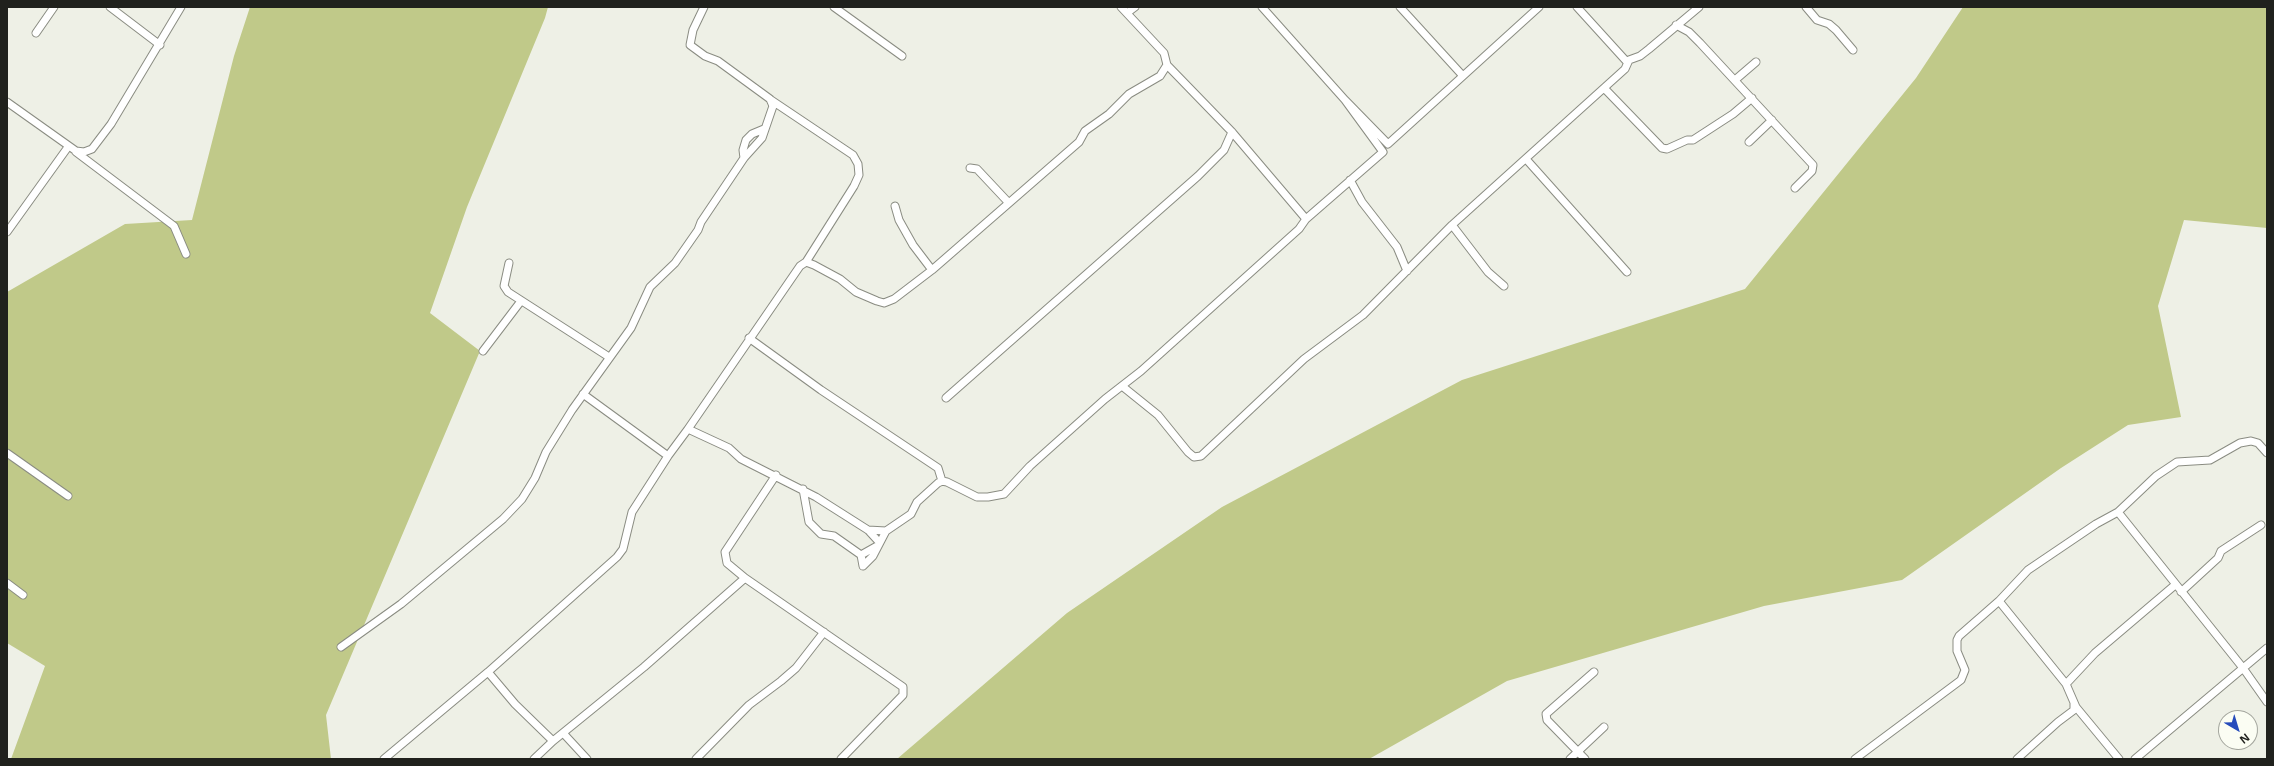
<!DOCTYPE html>
<html>
<head>
<meta charset="utf-8">
<style>
  body { margin:0 }
  #map { position:relative; width:2274px; height:766px; overflow:hidden; background:#eef0e6; font-family:"Noto Sans",sans-serif }
  canvas { display:block }
  .frame { position:absolute; inset:0; border:8px solid #20211d; pointer-events:none }
  .north { position:absolute; left:2218px; top:710px; width:40px; height:40px; box-sizing:border-box; background:#fbfdf3; border:1px solid #a3a59d; border-radius:50%; rotate:142deg; font-size:11px; font-weight:700; line-height:16px; text-align:center; color:#20211d }
  .north::after { content:''; display:block; margin:auto; width:14px; height:18px; background:#264cbb; clip-path:polygon(50% 0,100% 100%,50% 72%,0 100%) }
</style>
</head>
<body>
<div id="map">
<canvas width="2274" height="766"></canvas>
<div class="frame"></div>
<div class="north">N</div>
</div>
<script>
const ctx = document.querySelector('canvas').getContext('2d');
ctx.lineJoin = 'round';
function paint(path, color) { ctx.fillStyle = color; ctx.fill(path, 'evenodd'); }
const poly = rows => new Path2D(rows.map(r => 'M' + r).join(''));
function stroke(path, color, width, dash) { ctx.strokeStyle = color; ctx.lineWidth = width; ctx.lineCap = dash ? 'butt' : 'round'; ctx.setLineDash(dash || []); ctx.stroke(path); }
const green = poly([
  [250,7,548,7,545,18,467,207,430,313,480,351,326,715,331,759,11,759,45,666,7,643,7,292,125,224,192,220,234,56],
  [1963,7,2267,7,2267,228,2184,220,2158,306,2181,417,2128,425,2061,468,1902,580,1764,606,1507,681,1369,759,897,759,1067,613,1222,507,1462,380,1745,289,1916,78]
]);
const minor = poly([
  [110,7,160,45],
  [834,7,902,56],
  [1121,7,1164,53,1167,65,1232,132,1306,219],
  [1262,7,1345,100],
  [1400,7,1463,76],
  [1577,7,1627,62],
  [1806,7,1817,20,1829,24,1836,30,1853,50],
  [1127,13,1135,7],
  [1676,25,1689,32,1700,43,1813,165,1812,171,1795,188],
  [36,33,54,7],
  [1735,80,1756,62],
  [1604,88,1662,148,1667,149,1687,140,1693,140,1733,114,1752,98],
  [771,100,853,155,858,164,859,175,854,186,806,262],
  [7,102,76,151,84,152,92,149,111,124,181,7],
  [1749,142,1772,120],
  [76,152,174,226,186,254],
  [744,158,743,150,746,140,752,134,764,129],
  [1526,159,1627,272],
  [970,168,977,169,1008,202],
  [1350,180,1362,202,1397,247,1407,271],
  [895,206,899,220,913,245,932,270],
  [1452,225,1488,272,1504,286],
  [7,232,68,147],
  [509,263,504,286,508,292,609,357],
  [749,338,821,390,938,468,942,481],
  [483,351,521,301],
  [1122,386,1158,415,1188,452,1194,457,1201,456,1304,359,1363,315,1452,225,1625,69,1629,60,1640,56,1649,49,1699,7],
  [946,398,1198,176,1224,150,1232,132],
  [688,429,800,266,806,262,814,265,840,279,856,292,877,301,884,303,894,299,932,270,1079,142,1085,131,1109,114,1129,94,1160,76,1167,65],
  [7,453,68,496],
  [668,456,688,429,729,448,741,459,816,497,868,530,879,542],
  [803,489,809,522,821,534,834,536,861,555,863,566,873,556,886,531,911,514,917,502,938,483,942,481,947,482,977,497,988,497,1004,494,1030,466,1105,399,1141,371,1299,229,1306,219,1383,152,1345,100,1388,144,1539,7],
  [2118,512,2243,668,2267,702],
  [868,530,886,531],
  [861,555,877,546],
  [745,578,903,687,903,695,841,759],
  [7,583,23,595],
  [2181,592,2218,558,2221,551,2261,525],
  [1999,601,2066,684,2076,707,2119,759],
  [341,647,401,604,503,519,522,499,535,478,546,452,572,410,631,328,650,287,675,263,698,230,701,222,744,158,762,138,773,106,770,99,718,61,705,56,690,45,693,30,704,7],
  [488,672,515,704,553,741],
  [2066,684,2095,653,2175,585],
  [563,733,587,759],
  [384,759,488,672,617,557,623,549,632,512,668,456,583,394],
  [534,759,553,741,644,667,745,578,727,563,725,552,776,475],
  [696,759,749,705,781,681,796,668,824,632],
  [1570,759,1604,727],
  [1585,759,1547,720,1546,714,1594,672],
  [1855,759,1961,680,1965,670,1957,651,1957,640,1959,636,1999,601,2028,570,2096,524,2118,512,2156,476,2177,462,2210,460,2240,443,2251,441,2258,443,2267,453],
  [2017,759,2058,722,2074,710,2074,703],
  [2135,759,2267,648]
]);
paint(green, '#c0c989');
stroke(minor, '#8a8c82', 9);
stroke(minor, '#fff', 7);
</script>
</body>
</html>
